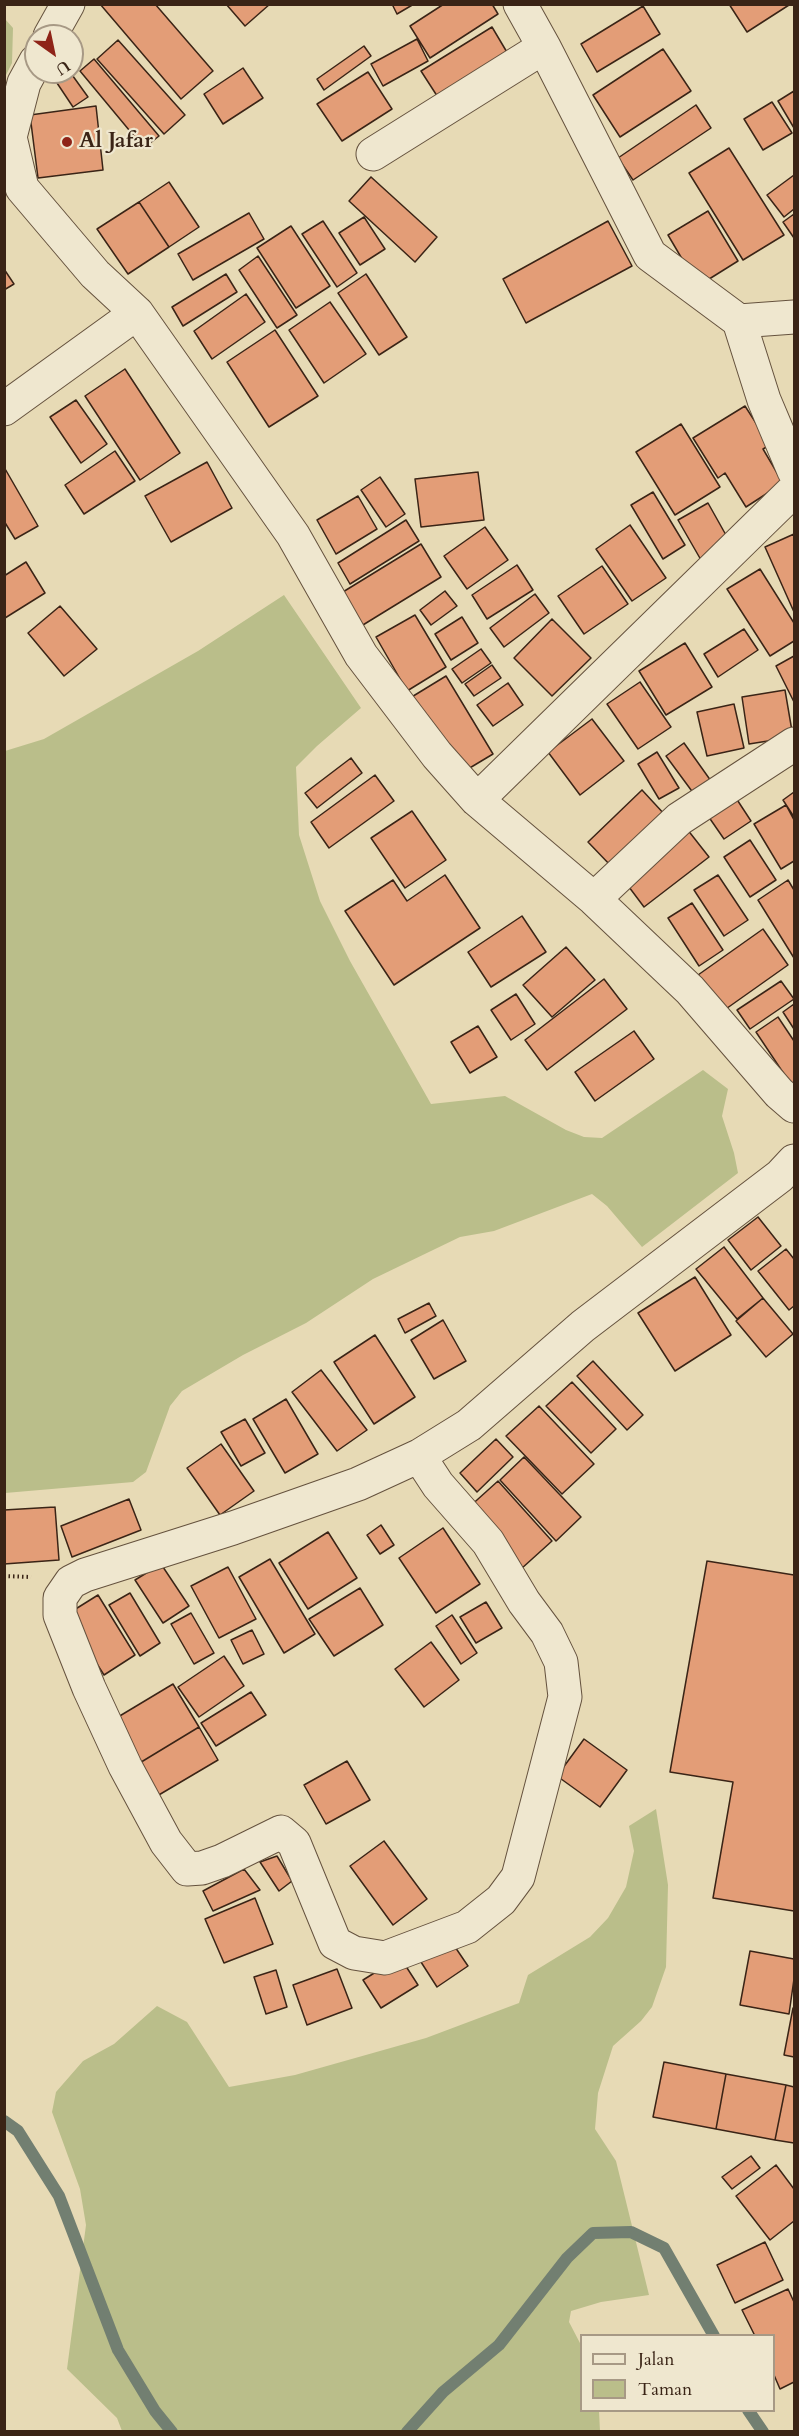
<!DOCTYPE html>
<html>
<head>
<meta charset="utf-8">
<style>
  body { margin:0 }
  #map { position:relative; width:799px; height:2436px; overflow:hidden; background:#e7dab5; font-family:Cardo,serif }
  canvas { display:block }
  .frame { position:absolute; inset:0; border:6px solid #3a2416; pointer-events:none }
  .legend { position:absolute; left:580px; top:2334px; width:195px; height:78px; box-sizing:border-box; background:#efe7cf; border:2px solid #a79985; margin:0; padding:8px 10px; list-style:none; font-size:18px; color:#3a2416 }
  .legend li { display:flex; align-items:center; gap:12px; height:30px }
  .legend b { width:30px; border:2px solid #a79985 }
  .north { position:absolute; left:24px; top:24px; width:60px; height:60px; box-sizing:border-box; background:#efe7cf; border:2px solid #a79985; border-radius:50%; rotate:147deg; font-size:16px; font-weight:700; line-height:24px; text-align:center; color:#3a2416 }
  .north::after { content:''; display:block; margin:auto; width:21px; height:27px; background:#8f2418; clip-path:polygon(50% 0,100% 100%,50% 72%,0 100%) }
</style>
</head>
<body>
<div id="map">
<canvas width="799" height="2436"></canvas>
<div class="frame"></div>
<ul class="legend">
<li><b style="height:8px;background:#efe7cf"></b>Jalan</li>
<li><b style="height:16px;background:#babe8a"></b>Taman</li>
</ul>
<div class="north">U</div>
</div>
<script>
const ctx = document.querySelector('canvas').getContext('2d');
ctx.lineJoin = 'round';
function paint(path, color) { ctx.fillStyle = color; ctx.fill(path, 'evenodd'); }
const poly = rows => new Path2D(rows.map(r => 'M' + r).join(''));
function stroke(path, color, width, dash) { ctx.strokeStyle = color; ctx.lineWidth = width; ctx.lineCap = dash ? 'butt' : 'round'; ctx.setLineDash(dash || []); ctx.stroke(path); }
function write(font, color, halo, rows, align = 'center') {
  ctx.font = font + ' Cardo,serif'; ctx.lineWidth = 4.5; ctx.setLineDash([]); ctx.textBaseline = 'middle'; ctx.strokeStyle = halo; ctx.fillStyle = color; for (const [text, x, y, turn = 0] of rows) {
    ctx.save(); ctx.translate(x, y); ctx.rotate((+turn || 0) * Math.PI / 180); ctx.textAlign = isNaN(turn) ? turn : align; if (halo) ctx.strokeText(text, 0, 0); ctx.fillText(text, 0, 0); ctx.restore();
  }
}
const green = poly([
  [5,19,13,28,12,63,5,77],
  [284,595,361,708,317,746,296,767,299,835,320,901,350,961,431,1104,505,1096,566,1130,584,1137,602,1138,703,1070,728,1089,722,1116,734,1153,738,1173,642,1247,607,1206,592,1194,494,1231,460,1237,373,1279,306,1323,243,1355,182,1391,170,1406,146,1472,133,1482,5,1493,5,751,44,739,198,651],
  [656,1809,668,1885,666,1967,652,2007,641,2021,613,2046,598,2093,595,2129,616,2161,649,2295,601,2302,571,2311,569,2322,581,2345,582,2410,599,2411,600,2431,122,2431,117,2418,67,2369,86,2225,80,2189,52,2112,56,2092,83,2061,114,2044,157,2006,187,2022,229,2087,295,2075,426,2038,519,2003,528,1975,590,1937,608,1918,626,1887,634,1851,629,1826]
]);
const stream = poly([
  [4,2121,18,2131,59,2196,118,2350,155,2411,172,2432],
  [748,2410,763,2432],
  [407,2432,443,2392,499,2345,567,2258,593,2233,631,2232,664,2248,714,2336]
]);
const building = poly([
  [100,4,155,4,213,71,181,99,100,4],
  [226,4,270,4,245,26,226,4],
  [392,4,414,4,397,14,392,4],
  [444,4,492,4,498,14,430,58,410,26,444,4],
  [729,4,789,4,789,5,747,32,729,4],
  [643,6,660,34,597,72,581,44,643,6],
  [492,27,511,59,441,102,421,71,492,27],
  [417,39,428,61,383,86,371,64,417,39],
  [118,40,185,115,164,134,97,59,118,40],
  [364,46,371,56,324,90,317,79,364,46],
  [663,49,691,91,620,137,593,95,663,49],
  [94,59,159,136,144,148,80,71,94,59],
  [243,68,263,98,223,124,204,94,243,68],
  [54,72,70,72,88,97,73,107,51,74,54,72],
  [368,72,392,109,342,141,317,104,368,72],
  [794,91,794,128,778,101,794,91],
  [772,102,792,133,763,150,744,119,772,102],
  [696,105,711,128,633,180,618,158,696,105],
  [96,106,103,170,38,178,30,115,96,106],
  [729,148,784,235,743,260,689,173,729,148],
  [794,175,794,209,784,217,767,195,794,175],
  [371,177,437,237,415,262,349,201,371,177],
  [169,182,199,227,169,247,139,202,169,182],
  [139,202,169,247,128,274,97,229,139,202],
  [708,211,738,261,698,286,668,235,708,211],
  [249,213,264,239,193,280,178,254,249,213],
  [794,214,794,238,783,222,794,214],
  [364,217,385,249,360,265,339,233,364,217],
  [323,221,357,273,337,287,302,234,323,221],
  [608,221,632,266,526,323,503,279,608,221],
  [291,226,330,286,296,308,257,248,291,226],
  [258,256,297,315,277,328,239,270,258,256],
  [4,269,14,284,4,290,4,269],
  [226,274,237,292,183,326,172,307,226,274],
  [366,274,407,337,379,355,338,293,366,274],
  [246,294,265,322,212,359,194,331,246,294],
  [330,302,366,354,324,383,289,330,330,302],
  [275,330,318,396,269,427,227,362,275,330],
  [125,369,180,453,140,480,85,396,125,369],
  [76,400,107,444,81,463,50,417,76,400],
  [745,406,770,445,763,449,783,483,746,507,725,473,718,478,693,438,745,406],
  [681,424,720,487,675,515,636,452,681,424],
  [115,451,135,481,84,514,65,485,115,451],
  [207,462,232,508,171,542,145,496,207,462],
  [4,467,38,526,15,539,4,521,4,467],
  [478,472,484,520,421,527,415,479,478,472],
  [380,477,405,514,386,527,361,490,380,477],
  [653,492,685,545,663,559,631,505,653,492],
  [358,496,377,529,336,554,317,520,358,496],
  [708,503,731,544,701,560,678,520,708,503],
  [406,520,419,541,350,584,338,563,406,520],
  [630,525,666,578,632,601,596,549,630,525],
  [485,527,508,560,467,589,444,556,485,527],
  [794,534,794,612,765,547,794,534],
  [421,544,441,577,358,628,338,595,421,544],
  [26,562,45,593,5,618,4,576,26,562],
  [517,565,533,590,487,619,472,595,517,565],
  [602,566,628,604,584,634,558,596,602,566],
  [760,569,794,623,794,641,770,656,727,589,760,569],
  [445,591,457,606,431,625,420,610,445,591],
  [535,594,549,613,504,647,490,628,535,594],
  [60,606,97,649,64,676,28,633,60,606],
  [415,615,446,667,407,691,376,637,415,615],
  [462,617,478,643,451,660,435,634,462,617],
  [552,619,591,658,552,696,514,658,552,619],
  [744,629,758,650,718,677,704,654,744,629],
  [685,643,712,687,666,715,639,671,685,643],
  [481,649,491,663,462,683,452,669,481,649],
  [794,656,794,702,776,666,794,656],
  [492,665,501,678,474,696,465,684,492,665],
  [446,676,493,754,458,775,410,698,446,676],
  [640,682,671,727,638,749,607,704,640,682],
  [508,683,523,705,493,726,477,705,508,683],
  [785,690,793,737,749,744,742,697,785,690],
  [734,704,744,748,707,756,697,712,734,704],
  [592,719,624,761,580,795,548,752,592,719],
  [684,743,711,781,694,794,666,756,684,743],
  [657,752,679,788,659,799,638,764,657,752],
  [351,758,362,773,317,808,305,793,351,758],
  [375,775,394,801,329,848,311,822,375,775],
  [642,790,666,816,612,867,588,842,642,790],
  [794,792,794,817,783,800,794,792],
  [734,795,751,821,724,839,706,813,734,795],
  [786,805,794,820,794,861,781,869,754,824,786,805],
  [412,811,446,860,405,888,371,838,412,811],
  [687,829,709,857,644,907,623,879,687,829],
  [750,840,776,880,750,897,724,857,750,840],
  [445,875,480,928,394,985,345,911,393,880,407,901,445,875],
  [718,875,748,920,724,936,694,890,718,875],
  [788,880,794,890,794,958,758,900,788,880],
  [692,903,723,950,699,966,668,918,692,903],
  [522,916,546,952,491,987,468,952,522,916],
  [763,929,788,965,723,1011,698,975,763,929],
  [566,947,595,980,552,1017,523,985,566,947],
  [604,979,627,1009,547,1070,525,1040,604,979],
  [781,981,794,999,750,1029,737,1010,781,981],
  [516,994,535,1024,511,1040,491,1010,516,994],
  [794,1004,794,1029,783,1012,794,1004],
  [778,1017,794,1041,794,1089,756,1032,778,1017],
  [478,1026,497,1057,470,1073,451,1042,478,1026],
  [634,1031,654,1059,595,1101,575,1072,634,1031],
  [758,1217,781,1246,751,1270,728,1240,758,1217],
  [724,1247,763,1298,737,1319,696,1269,724,1247],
  [786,1249,794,1259,794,1306,789,1310,758,1271,786,1249],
  [695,1277,731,1335,675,1371,638,1313,695,1277],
  [763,1298,793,1334,766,1357,736,1321,763,1298],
  [429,1303,436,1316,405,1333,398,1319,429,1303],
  [443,1320,466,1361,434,1379,411,1340,443,1320],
  [375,1335,415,1397,374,1424,334,1362,375,1335],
  [593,1361,643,1415,627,1430,577,1376,593,1361],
  [321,1370,367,1430,337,1451,292,1392,321,1370],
  [572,1382,616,1429,591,1453,546,1406,572,1382],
  [286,1399,318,1454,285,1473,253,1419,286,1399],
  [539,1406,594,1464,562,1494,506,1436,539,1406],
  [245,1419,265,1453,241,1466,221,1432,245,1419],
  [496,1439,513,1457,477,1492,460,1473,496,1439],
  [221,1444,254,1491,220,1515,187,1468,221,1444],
  [524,1457,581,1517,556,1541,500,1480,524,1457],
  [498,1481,552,1541,521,1569,467,1509,498,1481],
  [129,1499,141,1530,72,1557,61,1526,129,1499],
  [55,1507,59,1560,4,1564,4,1510,55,1507],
  [381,1525,394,1545,380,1554,367,1535,381,1525],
  [443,1528,480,1584,436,1613,399,1558,443,1528],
  [328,1532,357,1578,308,1609,279,1563,328,1532],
  [270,1559,315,1634,284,1653,239,1577,270,1559],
  [707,1561,794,1575,794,1911,713,1898,733,1782,670,1772,707,1561],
  [161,1564,189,1606,163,1623,135,1580,161,1564],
  [228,1567,256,1619,219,1638,191,1586,228,1567],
  [360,1588,383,1625,334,1656,309,1619,360,1588],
  [130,1593,160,1643,140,1656,109,1605,130,1593],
  [98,1595,135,1655,104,1675,66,1615,98,1595],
  [486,1602,502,1628,476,1643,460,1617,486,1602],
  [191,1613,214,1653,194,1664,171,1624,191,1613],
  [452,1615,477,1653,461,1664,436,1626,452,1615],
  [252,1630,264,1654,243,1664,231,1640,252,1630],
  [431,1642,459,1680,424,1707,395,1669,431,1642],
  [224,1656,244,1686,199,1717,178,1687,224,1656],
  [173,1684,199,1727,133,1767,108,1723,173,1684],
  [251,1692,266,1715,216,1746,201,1723,251,1692],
  [199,1727,218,1760,152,1799,133,1767,199,1727],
  [584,1739,627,1770,600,1807,557,1776,584,1739],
  [347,1761,370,1800,326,1824,304,1785,347,1761],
  [384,1841,427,1899,393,1925,350,1866,384,1841],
  [277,1856,292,1881,279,1891,260,1862,277,1856],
  [244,1869,260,1890,213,1911,203,1891,244,1869],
  [255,1898,273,1944,224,1963,205,1919,255,1898],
  [451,1941,468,1966,437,1987,421,1962,451,1941],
  [750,1951,794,1959,794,1979,789,2014,740,2005,750,1951],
  [400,1957,418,1985,381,2008,363,1980,400,1957],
  [337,1969,352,2008,307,2025,293,1985,337,1969],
  [276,1970,287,2007,266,2014,254,1977,276,1970],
  [793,2008,794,2008,794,2057,784,2055,793,2008],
  [664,2062,726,2074,716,2129,653,2117,664,2062],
  [726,2074,786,2085,775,2140,716,2129,726,2074],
  [786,2085,794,2087,794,2143,775,2140,786,2085],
  [751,2156,760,2168,732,2189,722,2177,751,2156],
  [776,2165,794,2189,794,2221,770,2240,736,2196,776,2165],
  [765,2242,783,2280,735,2303,717,2265,765,2242],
  [788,2289,794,2302,794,2382,780,2389,774,2375,774,2336,755,2336,742,2310,788,2289]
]);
const path = poly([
  [4,1576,31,1577]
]);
const minor = poly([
  [520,4,544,47,650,255,739,321,764,400,794,471],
  [50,36,68,4],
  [36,61,24,83,10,137,22,188,95,274,137,313,293,535,361,655,437,755,477,800,594,899,690,990,779,1093,794,1106],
  [373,154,544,47],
  [739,321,794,317],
  [4,409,137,313],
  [477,800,794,490],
  [594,899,679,819,794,744],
  [419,1456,438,1485,488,1542,524,1602,547,1633,561,1662,565,1697,518,1877,501,1900,467,1927,385,1958,354,1953,335,1943,294,1843,281,1832,222,1861,202,1868,187,1869,166,1842,125,1766,89,1688,60,1615,60,1598,71,1582,85,1575,233,1528,358,1484,419,1456,469,1425,583,1326,780,1176,794,1161]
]);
const markers = [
  [67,142,6,"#8f2418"]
];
const poiNames = [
  ["Al Jafar",79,142]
];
paint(green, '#babe8a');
stroke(stream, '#727f71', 12);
paint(building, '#e39d77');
stroke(building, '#3a2416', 1.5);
stroke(minor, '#65523e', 35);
stroke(path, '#3a2416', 4, [1.5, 3]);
stroke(minor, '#efe7cf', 33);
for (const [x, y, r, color] of markers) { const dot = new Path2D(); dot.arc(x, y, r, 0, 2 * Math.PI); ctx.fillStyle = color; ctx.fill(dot); stroke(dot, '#efe7cf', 2); }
write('bold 22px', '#3a2416', '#efe7cf', poiNames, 'left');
</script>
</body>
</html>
